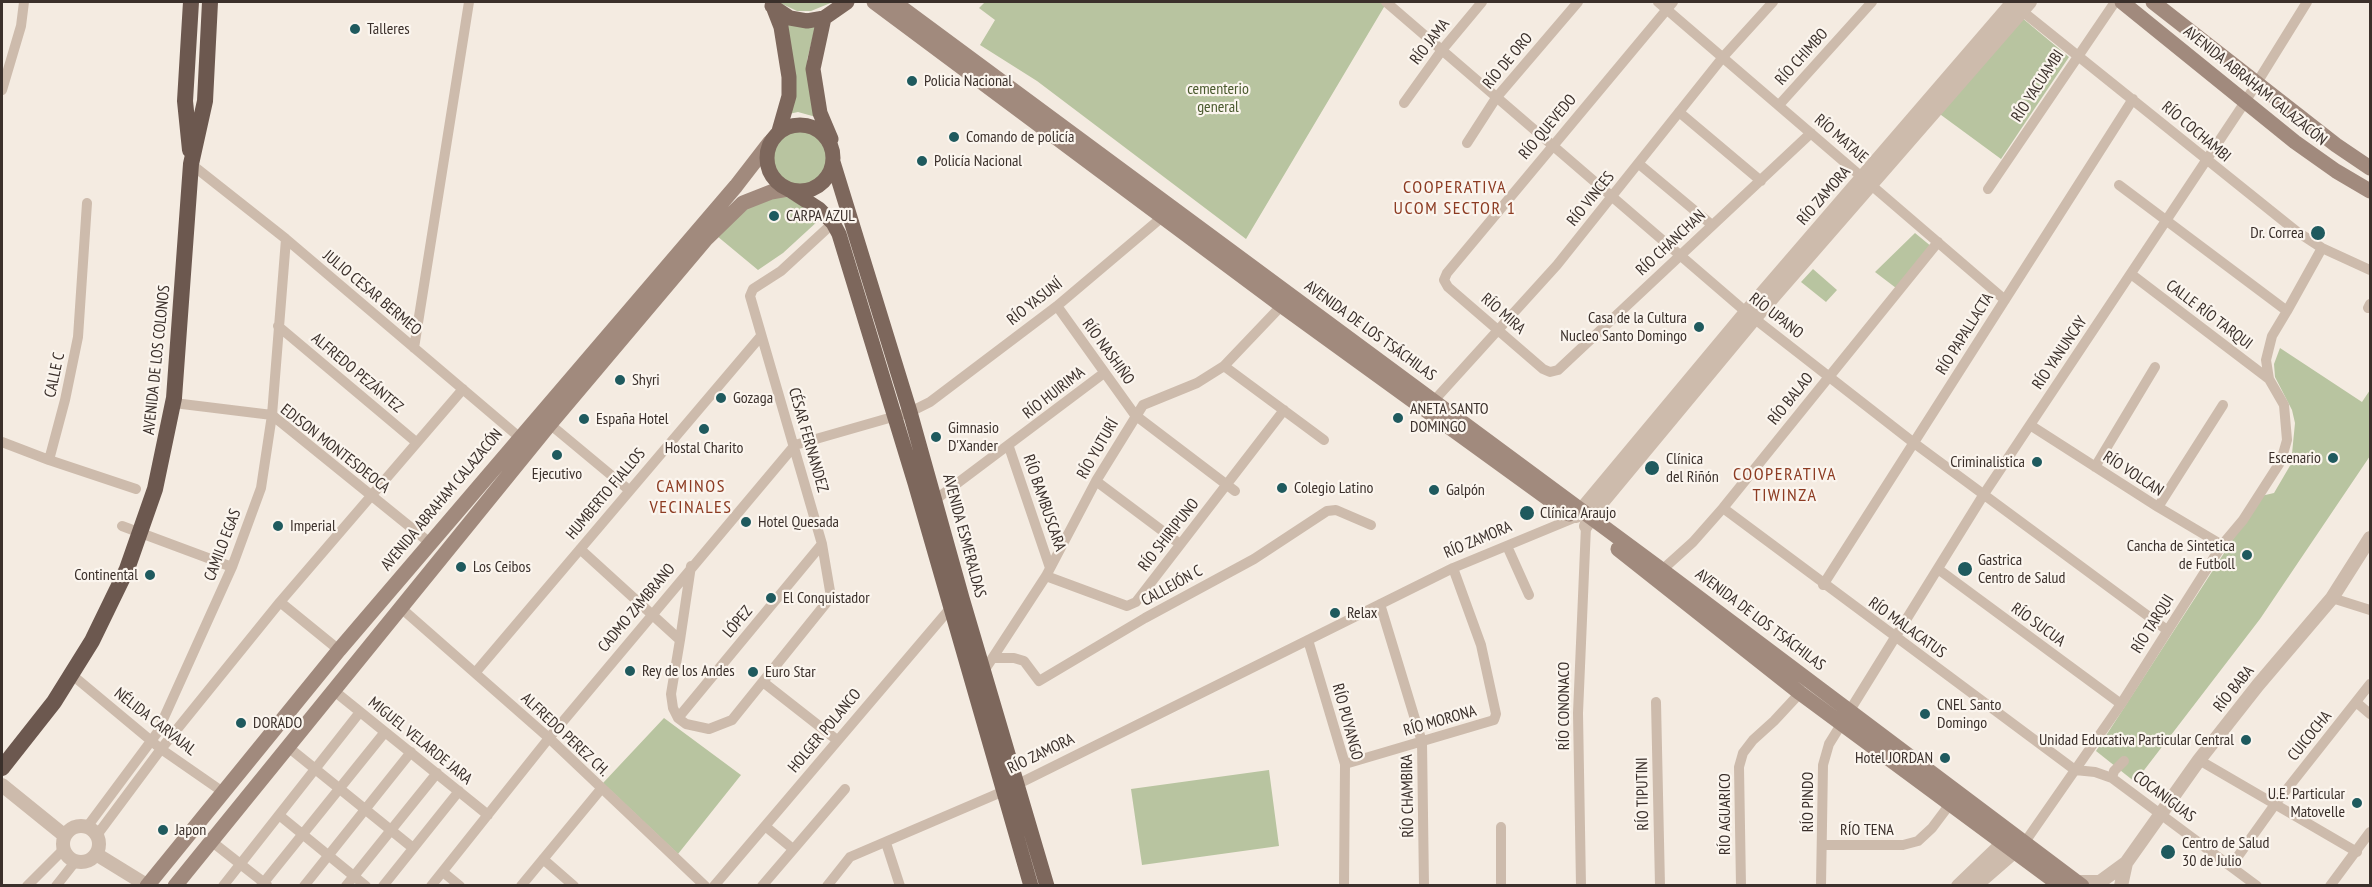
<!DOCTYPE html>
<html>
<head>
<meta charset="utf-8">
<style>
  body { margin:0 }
  #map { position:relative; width:2372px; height:887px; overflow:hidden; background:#f4ebe1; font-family:"PT Sans Narrow",sans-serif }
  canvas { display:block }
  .frame { position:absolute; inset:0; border:3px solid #3b302b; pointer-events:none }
</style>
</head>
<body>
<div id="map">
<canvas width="2372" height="887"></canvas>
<div class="frame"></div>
</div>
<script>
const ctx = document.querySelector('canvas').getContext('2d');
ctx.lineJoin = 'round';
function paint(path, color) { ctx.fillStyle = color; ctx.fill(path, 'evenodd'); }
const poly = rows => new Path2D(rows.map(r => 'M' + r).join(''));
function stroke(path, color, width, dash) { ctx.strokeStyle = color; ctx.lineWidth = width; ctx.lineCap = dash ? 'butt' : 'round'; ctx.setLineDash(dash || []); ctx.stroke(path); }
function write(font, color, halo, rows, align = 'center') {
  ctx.font = font + ' "PT Sans Narrow",sans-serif'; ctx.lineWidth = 4.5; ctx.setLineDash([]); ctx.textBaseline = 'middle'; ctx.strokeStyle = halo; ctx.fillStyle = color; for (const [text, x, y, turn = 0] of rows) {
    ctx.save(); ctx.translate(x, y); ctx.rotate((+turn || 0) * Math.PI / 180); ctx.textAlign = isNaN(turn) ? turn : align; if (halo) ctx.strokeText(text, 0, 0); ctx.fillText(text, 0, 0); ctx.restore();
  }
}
const green = poly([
  [778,2,833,2,811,11,797,11],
  [985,2,1387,2,1246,239,1037,81,980,45,995,20,979,8],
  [2021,17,2069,57,2001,159,1937,112],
  [785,20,816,24,807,60,816,117,798,112,784,115],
  '773 158a27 27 0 1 1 54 0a27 27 0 1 1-54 0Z',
  [785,196,814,213,819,220,783,253,758,270,717,236,756,201],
  [1915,233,1932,247,1896,288,1875,272],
  [1813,269,1837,290,1826,302,1801,282],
  [2280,348,2362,402,2370,390,2370,456,2260,619,2135,782,2096,751,2261,496,2274,493,2291,464,2295,423,2292,410,2275,377,2274,364],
  [664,718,741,775,678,854,603,783],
  [1269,770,1279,846,1142,865,1131,789]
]);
const minor = poly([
  [1386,2,1746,312,1914,443,2167,630],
  [1658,2,2005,300],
  [1673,2,1447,273,1444,280,1448,287,1543,369,1550,372,1558,370,1811,133],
  [2017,7,2296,231,2322,248,2370,270],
  [2,90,21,26,24,2],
  [1404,103,1442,50,1482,2],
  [1779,105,1872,2],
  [1679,112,1761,181],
  [1467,143,1496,98,1578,2],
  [191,164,286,239,525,442],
  [1639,164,1712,225],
  [1988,189,2115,2],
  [87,203,78,337,65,400,49,460,136,489],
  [2131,274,2269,379],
  [1057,306,1135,415,1235,491],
  [2368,308,2370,304],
  [2287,311,2322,248],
  [278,326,416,442],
  [414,348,469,2],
  [1224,366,1324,440],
  [174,403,272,415,430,543],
  [1430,405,1557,265,1723,57,1773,2],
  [546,421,629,490],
  [2030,425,2158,507,2222,545],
  [2,442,49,460],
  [1009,447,1050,568],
  [2095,467,2155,367],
  [1096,481,1180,544],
  [935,500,1104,373],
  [2158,507,2223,405],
  [1723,508,2075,770,2095,772,2112,778,2257,886],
  [122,526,232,567],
  [1507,546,1529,595],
  [580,549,680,640,671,694,673,708,678,718,686,724,709,729,732,720,831,597,822,544,750,296,753,289,781,271,833,223],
  [1938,569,2121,704],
  [1662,570,1693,542,1723,508,1938,242],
  [1046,576,1127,606,1136,602,1284,410],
  [1823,585,2133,99],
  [2332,598,2370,610],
  [280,602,339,650],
  [1380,604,1422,742,1424,886],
  [401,608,549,738,705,886],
  [680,640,691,566],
  [1308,640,1345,764,1344,886],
  [993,658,1014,658,1024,661,1039,681,1145,618,1254,559,1327,511,1336,510,1371,525],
  [984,671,1046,576,1096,481,1143,405,1197,383,1224,366,1285,302],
  [475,673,761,336],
  [71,674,161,749,223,792],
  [763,682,837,740],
  [333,690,488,815],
  [1656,702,1660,886],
  [2356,702,2370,714],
  [678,718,822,544],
  [288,747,413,848],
  [2199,760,2357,852],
  [1345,764,1494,720,1496,714,1481,645,1453,568],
  [2112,778,2114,771,2124,761],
  [279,815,366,886],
  [765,826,793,849],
  [87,827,157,733,232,567,261,488,272,415,286,239],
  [1501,827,1501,886],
  [97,835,161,749,280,602,463,389],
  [211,841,267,885],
  [2025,842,2121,704,2222,545,2243,520,2281,461,2287,440,2284,405,2269,379,2266,360,2272,336,2287,311,2119,185],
  [886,843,900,886],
  [1823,845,1903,845,1918,841,1932,828,1953,800],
  [543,859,574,886],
  [2231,866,2276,803,2370,684],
  [443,872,460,886],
  [27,886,64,849],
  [56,886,75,862],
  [223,886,360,712],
  [261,886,385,732],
  [304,886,411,752],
  [346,886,437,773],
  [383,886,459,791],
  [431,886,549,738,795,445,910,412,930,402,1057,306,1167,213],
  [521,886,601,789],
  [714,886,953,605],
  [762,886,845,789],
  [827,886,850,857,1004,791,1453,568,1574,518],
  [1581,886,1578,713,1586,526],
  [1741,886,1739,767,1743,753,1753,740,1774,721,1800,693],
  [1821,886,1823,765,1829,744,1984,494,2245,102,2307,2],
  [2330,886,2370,832]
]);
const tertiary = poly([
  [1576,516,1746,312,2013,2],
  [1586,526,1590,517,1755,318,2030,2],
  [2,785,65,836],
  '63 844a18 18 0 1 1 36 0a18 18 0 1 1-36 0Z',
  [96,854,148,886],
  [2077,882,2100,882,2126,863,2199,760,2258,685,2332,598,2370,538],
  [1958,886,2009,837],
  [1975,886,2021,846],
  [2121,886,2126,863]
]);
const secondary = poly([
  [874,2,1282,306,1569,514],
  [894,2,1662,570,2082,886],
  [2122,2,2295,142,2336,171,2370,191],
  [2153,2,2336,145,2370,168],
  [1618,549,1800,693,2061,886],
  [147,886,339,650,736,186,770,142],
  [175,886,550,424,707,238,743,203,771,192,788,189]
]);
const primary = poly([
  [772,6,790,18,807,21,824,18,847,2],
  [774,9,781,27,789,77,789,96,779,131],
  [824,18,813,69,820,113,831,139],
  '767 158a33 33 0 1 1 66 0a33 33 0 1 1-66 0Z',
  [833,162,910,412,962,598,1047,886],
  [788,189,819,209,833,223,839,234,915,483,1031,886]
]);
const trunk = poly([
  [190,150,185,101,191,2],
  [2,768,54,702,92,641,127,569,155,489,174,398,191,164,205,101,210,2]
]);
const markers = [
  [355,29,6,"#1f5a5e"],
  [912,81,6,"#1f5a5e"],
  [954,137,6,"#1f5a5e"],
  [922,161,6,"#1f5a5e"],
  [774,216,6,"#1f5a5e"],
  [2318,233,8,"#1f5a5e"],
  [1699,327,6,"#1f5a5e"],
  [620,380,6,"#1f5a5e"],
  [721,398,6,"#1f5a5e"],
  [1398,418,6,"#1f5a5e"],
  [584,419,6,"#1f5a5e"],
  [704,429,6,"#1f5a5e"],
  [936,437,6,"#1f5a5e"],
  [557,455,6,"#1f5a5e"],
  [2333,458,6,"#1f5a5e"],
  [2037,462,6,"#1f5a5e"],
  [1652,468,8,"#1f5a5e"],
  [1282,488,6,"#1f5a5e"],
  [1434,490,6,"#1f5a5e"],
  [1527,513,8,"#1f5a5e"],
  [746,522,6,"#1f5a5e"],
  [278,526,6,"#1f5a5e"],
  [2247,555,6,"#1f5a5e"],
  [461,567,6,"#1f5a5e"],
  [1965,569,8,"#1f5a5e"],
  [150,575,6,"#1f5a5e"],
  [771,598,6,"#1f5a5e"],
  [1335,613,6,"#1f5a5e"],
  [630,671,6,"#1f5a5e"],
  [753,672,6,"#1f5a5e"],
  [1925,714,6,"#1f5a5e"],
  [241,723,6,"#1f5a5e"],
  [2246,740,6,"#1f5a5e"],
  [1945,758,6,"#1f5a5e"],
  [2357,803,6,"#1f5a5e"],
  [163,830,6,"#1f5a5e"],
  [2168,852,8,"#1f5a5e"]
];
const poiNames = [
  ["Talleres",367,29],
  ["Policia Nacional",924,81],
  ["Comando de policía",966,137],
  ["Policía Nacional",934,161],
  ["CARPA AZUL",786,216],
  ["Dr. Correa",2304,233,"right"],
  ["Casa de la Cultura",1687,318,"right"],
  ["Nucleo Santo Domingo",1687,336,"right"],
  ["Shyri",632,380],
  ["Gozaga",733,398],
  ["ANETA SANTO",1410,409],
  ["DOMINGO",1410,427],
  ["España Hotel",596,419],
  ["Gimnasio",948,428],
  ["D'Xander",948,446],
  ["Hostal Charito",704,448,"center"],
  ["Escenario",2321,458,"right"],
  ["Clínica",1666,459],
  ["del Riñón",1666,477],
  ["Criminalistica",2025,462,"right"],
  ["Ejecutivo",557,474,"center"],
  ["Colegio Latino",1294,488],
  ["Galpón",1446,490],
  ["Clínica Araujo",1540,513],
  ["Hotel Quesada",758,522],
  ["Imperial",290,526],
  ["Cancha de Sintetica",2235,546,"right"],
  ["de Futboll",2235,564,"right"],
  ["Gastrica",1978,560],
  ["Centro de Salud",1978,578],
  ["Los Ceibos",473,567],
  ["Continental",138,575,"right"],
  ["El Conquistador",783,598],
  ["Relax",1347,613],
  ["Rey de los Andes",642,671],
  ["Euro Star",765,672],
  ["CNEL Santo",1937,705],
  ["Domingo",1937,723],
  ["DORADO",253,723],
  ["Unidad Educativa Particular Central",2234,740,"right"],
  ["Hotel JORDAN",1933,758,"right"],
  ["U.E. Particular",2345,794,"right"],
  ["Matovelle",2345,812,"right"],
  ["Japon",175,830],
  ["Centro de Salud",2182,843],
  ["30 de Julio",2182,861]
];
const streetNames = [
  ["RÍO JAMA",1430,42,-52],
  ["RÍO CHIMBO",1802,57,-48],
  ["RÍO DE ORO",1508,61,-50],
  ["RÍO YACUAMBI",2038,86,-57],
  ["AVENIDA ABRAHAM CALAZACÓN",2255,86,39],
  ["RÍO QUEVEDO",1548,127,-50],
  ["RÍO COCHAMBI",2196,132,40],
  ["RÍO MATAJE",1841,139,41],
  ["RÍO ZAMORA",1824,196,-49],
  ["RÍO VINCES",1591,199,-51],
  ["RÍO CHANCHAN",1671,243,-43],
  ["JULIO CESAR BERMEO",372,293,40],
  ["RÍO YASUNÍ",1035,302,-38],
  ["RÍO MIRA",1503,314,41],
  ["CALLE RÍO TARQUI",2209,315,37],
  ["RÍO UPANO",1776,316,38],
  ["AVENIDA DE LOS TSÁCHILAS",1370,331,36],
  ["RÍO PAPALLACTA",1965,334,-58],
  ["RÍO NASHIÑO",1108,352,54],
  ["RÍO YANUNCAY",2060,353,-56],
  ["AVENIDA DE LOS COLONOS",157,360,-84],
  ["ALFREDO PEZÁNTEZ",357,373,40],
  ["CALLE C",55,375,-78],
  ["RÍO HUIRIMA",1054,393,-38],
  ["RÍO BALAO",1791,399,-51],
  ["CÉSAR FERNANDEZ",808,440,74],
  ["EDISON MONTESDEOCA",335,449,38],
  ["RÍO YUTURÍ",1098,449,-60],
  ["RÍO VOLCAN",2133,474,33],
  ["HUMBERTO FIALLOS",606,494,-50],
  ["AVENIDA ABRAHAM CALAZACÓN",442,500,-50],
  ["RÍO BAMBUSCARA",1044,503,71],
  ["RÍO SHIRIPUNO",1169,535,-52],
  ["AVENIDA ESMERALDAS",964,536,75],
  ["RÍO ZAMORA",1478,540,-23],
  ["CAMILO EGAS",223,545,-69],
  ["CALLEJÓN C",1172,586,-29],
  ["CADMO ZAMBRANO",637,608,-50],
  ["AVENIDA DE LOS TSÁCHILAS",1760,620,37],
  ["LÓPEZ",738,622,-50],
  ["RÍO TARQUI",2153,624,-58],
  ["RÍO SUCUA",2038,625,36],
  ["RÍO MALACATUS",1907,628,36],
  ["RÍO BABA",2234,689,-51],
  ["RÍO CONONACO",1564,706,-90],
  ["RÍO MORONA",1440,721,-16],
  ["NÉLIDA CARVAJAL",155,722,38],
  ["RÍO PUYANGO",1347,722,75],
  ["HOLGER POLANCO",825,731,-50],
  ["ALFREDO PEREZ CH.",565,735,43],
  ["CUICOCHA",2310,736,-51],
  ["MIGUEL VELARDE JARA",420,741,39],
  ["RÍO ZAMORA",1041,754,-26],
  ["RÍO TIPUTINI",1643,794,-91],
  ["RÍO CHAMBIRA",1408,796,-91],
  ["COCANIGUAS",2164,797,37],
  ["RÍO PINDO",1808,802,-90],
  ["RÍO AGUARICO",1725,814,-90],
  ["RÍO TENA",1867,830]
];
const parkNames = [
  ["cementerio",1218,89],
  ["general",1218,107]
];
const neighbourhoodNames = [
  ["COOPERATIVA",1455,188],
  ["UCOM SECTOR 1",1455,209],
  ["COOPERATIVA",1785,475],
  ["TIWINZA",1785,496],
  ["CAMINOS",691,487],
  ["VECINALES",691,508]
];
paint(green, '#b8c4a0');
stroke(minor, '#cdbbac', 10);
stroke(tertiary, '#cdbbac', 14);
stroke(secondary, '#a18a7d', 15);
stroke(primary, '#7d675c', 15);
stroke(trunk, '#6c584f', 16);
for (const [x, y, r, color] of markers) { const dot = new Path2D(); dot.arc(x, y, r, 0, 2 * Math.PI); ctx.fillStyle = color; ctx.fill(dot); stroke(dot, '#fbf5ee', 2); }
write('16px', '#3b302b', '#fbf5ee', poiNames, 'left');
write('16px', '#3b302b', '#fbf5ee', streetNames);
write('16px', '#4a5a2e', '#fbf5ee', parkNames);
ctx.letterSpacing = '1.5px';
write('18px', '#8c3b22', '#fbf5ee', neighbourhoodNames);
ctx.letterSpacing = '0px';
</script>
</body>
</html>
